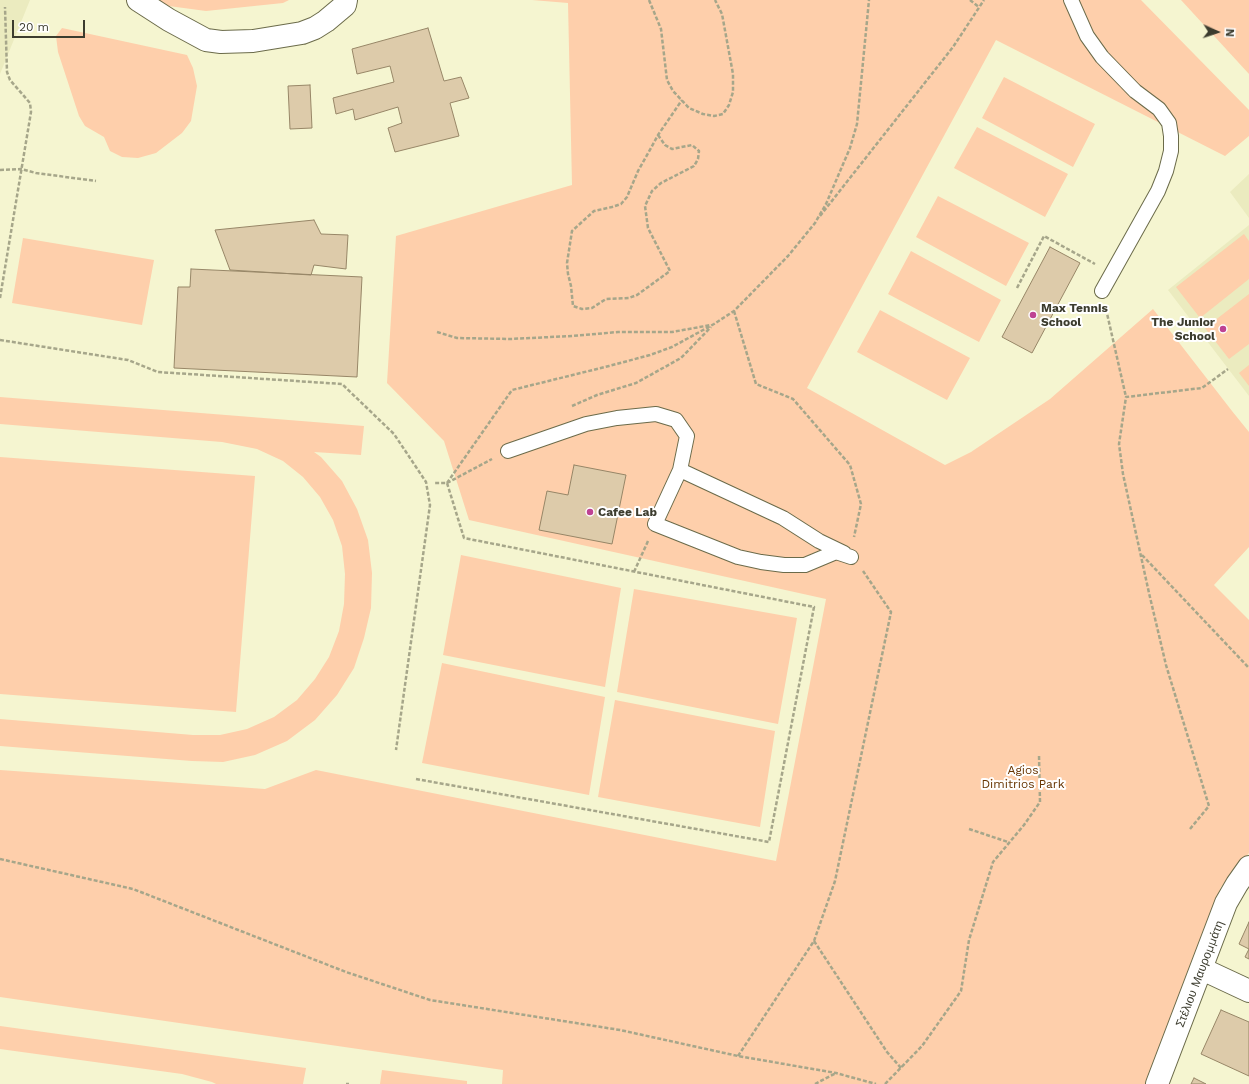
<!DOCTYPE html>
<html>
<head>
<meta charset="utf-8">
<style>
  body { margin:0 }
  #map { position:relative; width:1249px; height:1084px; overflow:hidden; background:#f5f5d0; font-family:"Work Sans",sans-serif }
  canvas { display:block }
  .north { position:absolute; left:1197px; top:12px; width:40px; height:40px; -webkit-text-stroke:3px #fff; paint-order:stroke; rotate:93deg; font-size:11px; font-weight:700; line-height:16px; text-align:center; color:#3c3c2e }
  .north::after { content:''; display:block; margin:auto; width:14px; height:18px; background:#3c3c2e; clip-path:polygon(50% 0,100% 100%,50% 72%,0 100%) }
  .scale { position:absolute; left:12px; top:20px; width:73px; height:18px; box-sizing:border-box; border:2px solid #3c3c2e; border-top:0; padding-left:5px; font-size:12px; line-height:14px; white-space:nowrap; color:#3c3c2e; -webkit-text-stroke:3px #fff; paint-order:stroke }
</style>
</head>
<body>
<div id="map">
<canvas width="1249" height="1084"></canvas>
<div class="north">N</div>
<div class="scale">20 m</div>
</div>
<script>
const ctx = document.querySelector('canvas').getContext('2d');
ctx.lineJoin = 'round';
function paint(path, color) { ctx.fillStyle = color; ctx.fill(path, 'evenodd'); }
const poly = rows => new Path2D(rows.map(r => 'M' + r).join(''));
function stroke(path, color, width, dash) { ctx.strokeStyle = color; ctx.lineWidth = width; ctx.lineCap = dash ? 'butt' : 'round'; ctx.setLineDash(dash || []); ctx.stroke(path); }
function write(font, color, halo, rows, align = 'center') {
  ctx.font = font + ' "Work Sans",sans-serif'; ctx.lineWidth = 4; ctx.setLineDash([]); ctx.textBaseline = 'middle'; ctx.strokeStyle = halo; ctx.fillStyle = color; for (const [text, x, y, turn = 0] of rows) {
    ctx.save(); ctx.translate(x, y); ctx.rotate((+turn || 0) * Math.PI / 180); ctx.textAlign = isNaN(turn) ? turn : align; if (halo) ctx.strokeText(text, 0, 0); ctx.fillText(text, 0, 0); ctx.restore();
  }
}
const built = poly([
  [0,0,30,0,0,74],
  [1249,174,1249,218,1230,192],
  [1249,225,1249,396,1168,290]
]);
const green = poly([
  [124,0,289,0,283,3,206,11],
  [532,0,1141,0,1249,110,1249,136,1225,156,996,40,807,388,945,465,971,452,1050,399,1153,309,1232,411,1249,432,1249,547,1214,585,1249,620,1249,853,1221,887,1149,1084,502,1084,503,1070,0,997,0,770,265,789,316,770,776,861,826,599,469,520,444,441,387,383,396,236,572,185,568,3],
  [1181,0,1249,0,1249,74],
  [62,28,187,55,193,68,197,86,191,121,182,133,156,153,138,158,122,157,110,151,104,137,85,126,79,116,58,52,56,36],
  [1004,77,1095,124,1073,167,982,118],
  [977,127,1068,174,1045,217,954,168],
  [938,196,1029,243,1006,286,916,237],
  [1244,234,1249,241,1249,279,1200,318,1176,287],
  [23,238,154,260,142,325,12,303],
  [911,251,1001,300,979,342,888,294],
  [1249,294,1249,344,1229,359,1205,328],
  [880,310,970,358,947,400,857,352],
  [1249,365,1249,386,1239,373],
  [0,397,364,426,361,455,314,452,321,457,342,481,357,509,368,540,372,573,371,608,364,638,354,668,337,695,315,720,287,741,255,755,223,762,192,761,0,746,0,719,193,735,220,735,247,729,274,717,297,700,315,679,329,657,339,631,344,604,345,574,342,546,333,520,320,497,303,477,283,461,257,449,222,442,0,424],
  [0,457,255,476,236,712,0,694],
  [461,555,621,588,605,687,443,655],
  [634,589,797,618,778,724,617,692],
  [442,663,605,697,589,795,422,763],
  [615,700,775,731,760,827,598,797],
  [0,1026,306,1068,303,1084,216,1084,212,1082,182,1074,0,1049],
  [382,1070,467,1081,467,1084,380,1084]
]);
const building = poly([
  [428,28,444,81,461,77,469,98,450,103,459,136,395,152,388,128,402,123,398,107,355,120,353,109,336,114,333,98,394,82,390,66,357,74,352,49,428,28],
  [310,85,312,128,290,129,288,86,310,85],
  [314,220,321,234,348,235,346,269,314,265,311,275,230,270,215,230,314,220],
  [1050,247,1080,263,1032,353,1002,337,1050,247],
  [191,269,362,277,357,377,174,368,178,287,190,287,191,269],
  [574,465,626,475,612,544,539,530,547,491,568,495,574,465],
  [1249,922,1249,959,1245,957,1249,949,1239,944,1249,922],
  [1221,1010,1249,1022,1249,1076,1201,1054,1221,1010],
  [1194,1078,1206,1084,1191,1084,1194,1078]
]);
const path = poly([
  [649,0,661,29,667,80,673,91,689,108,703,114,714,116,723,114,729,105,733,92,733,74,722,14,715,0],
  [970,0,979,7],
  [658,135,665,145,672,149,692,145,699,151,698,159,694,166,661,183,652,191,645,206,648,228,670,271,637,295,629,298,606,299,592,308,582,309,573,306,571,286,568,274,567,263,572,231,594,211,612,207,621,204,627,197,638,171,651,148,658,135,682,100],
  [0,170,21,169,36,173,96,181],
  [820,216,953,47,984,0],
  [1017,288,1044,236,1095,264],
  [0,298,31,112,30,103,10,80,7,72,5,7],
  [1106,309,1126,397],
  [734,311,756,384,793,399,850,465,861,504,854,537],
  [437,332,457,338,510,339,572,336,618,332,672,332,711,325],
  [0,340,128,360,158,372,342,384,394,434,426,482,430,505,396,750],
  [572,406,597,395,636,383,681,358,711,327],
  [447,483,512,390,609,366,650,355,672,347,714,324,734,311,788,256,815,223,826,204,850,148,857,124,869,0],
  [447,483,492,459],
  [1142,555,1249,668],
  [634,572,648,541],
  [416,779,769,842,814,607,464,538,447,483,434,483],
  [969,829,1008,842],
  [1190,829,1209,806,1166,665,1149,593,1123,474,1119,444,1126,397,1202,388,1228,369],
  [0,859,133,889,346,972,430,1000,620,1030,738,1056,836,1073,876,1084],
  [814,941,887,1052,901,1068],
  [738,1056,814,941,835,881,891,612,863,571],
  [346,1084,349,1084],
  [815,1084,836,1073],
  [885,1084,922,1046,961,991,969,940,993,862,1024,825,1040,802,1039,755]
]);
const service = poly([
  [1071,0,1087,36,1102,57,1135,91,1159,109,1169,123,1171,136,1171,151,1166,171,1158,191,1102,291],
  [508,451,586,424,617,418,656,414,676,420,687,436,680,470,655,524,738,557,761,562,784,565,805,565,836,552,851,557],
  [680,470,783,518,819,541,844,553]
]);
const minor = poly([
  [138,0,169,20,206,40,221,42,253,41,302,33,315,28,326,21,345,5,346,0],
  [1202,969,1249,991],
  [1157,1084,1226,903,1237,884,1249,867]
]);
const markers = [
  [1033,315,4,"#be4293"],
  [1223,329,4,"#be4293"],
  [590,512,4,"#be4293"]
];
const poiNames = [
  ["Max Tennis",1041,308],
  ["School",1041,322],
  ["The Junior",1215,322,"right"],
  ["School",1215,336,"right"],
  ["Cafee Lab",598,512]
];
const parkNames = [
  ["Agios",1023,770],
  ["Dimitrios Park",1023,784]
];
const streetNames = [
  ["Στέλιου Μαυρομμάτη",1200,974,-69]
];
paint(built, '#ebebbf');
paint(green, '#fecfab');
paint(building, '#ddcbaa');
stroke(building, '#978667', 1);
stroke(service, '#6b6b4a', 16);
stroke(minor, '#6b6b4a', 24);
stroke(path, '#a6a68a', 2.5, [4, 2]);
stroke(service, '#fff', 14);
stroke(minor, '#fff', 22);
for (const [x, y, r, color] of markers) { const dot = new Path2D(); dot.arc(x, y, r, 0, 2 * Math.PI); ctx.fillStyle = color; ctx.fill(dot); stroke(dot, '#fff', 1.5); }
write('bold 12px', '#3c3c2e', '#fff', poiNames, 'left');
write('12px', '#673400', '#fff', parkNames);
write('12px', '#3c3c2e', '#fff', streetNames);
</script>
</body>
</html>
